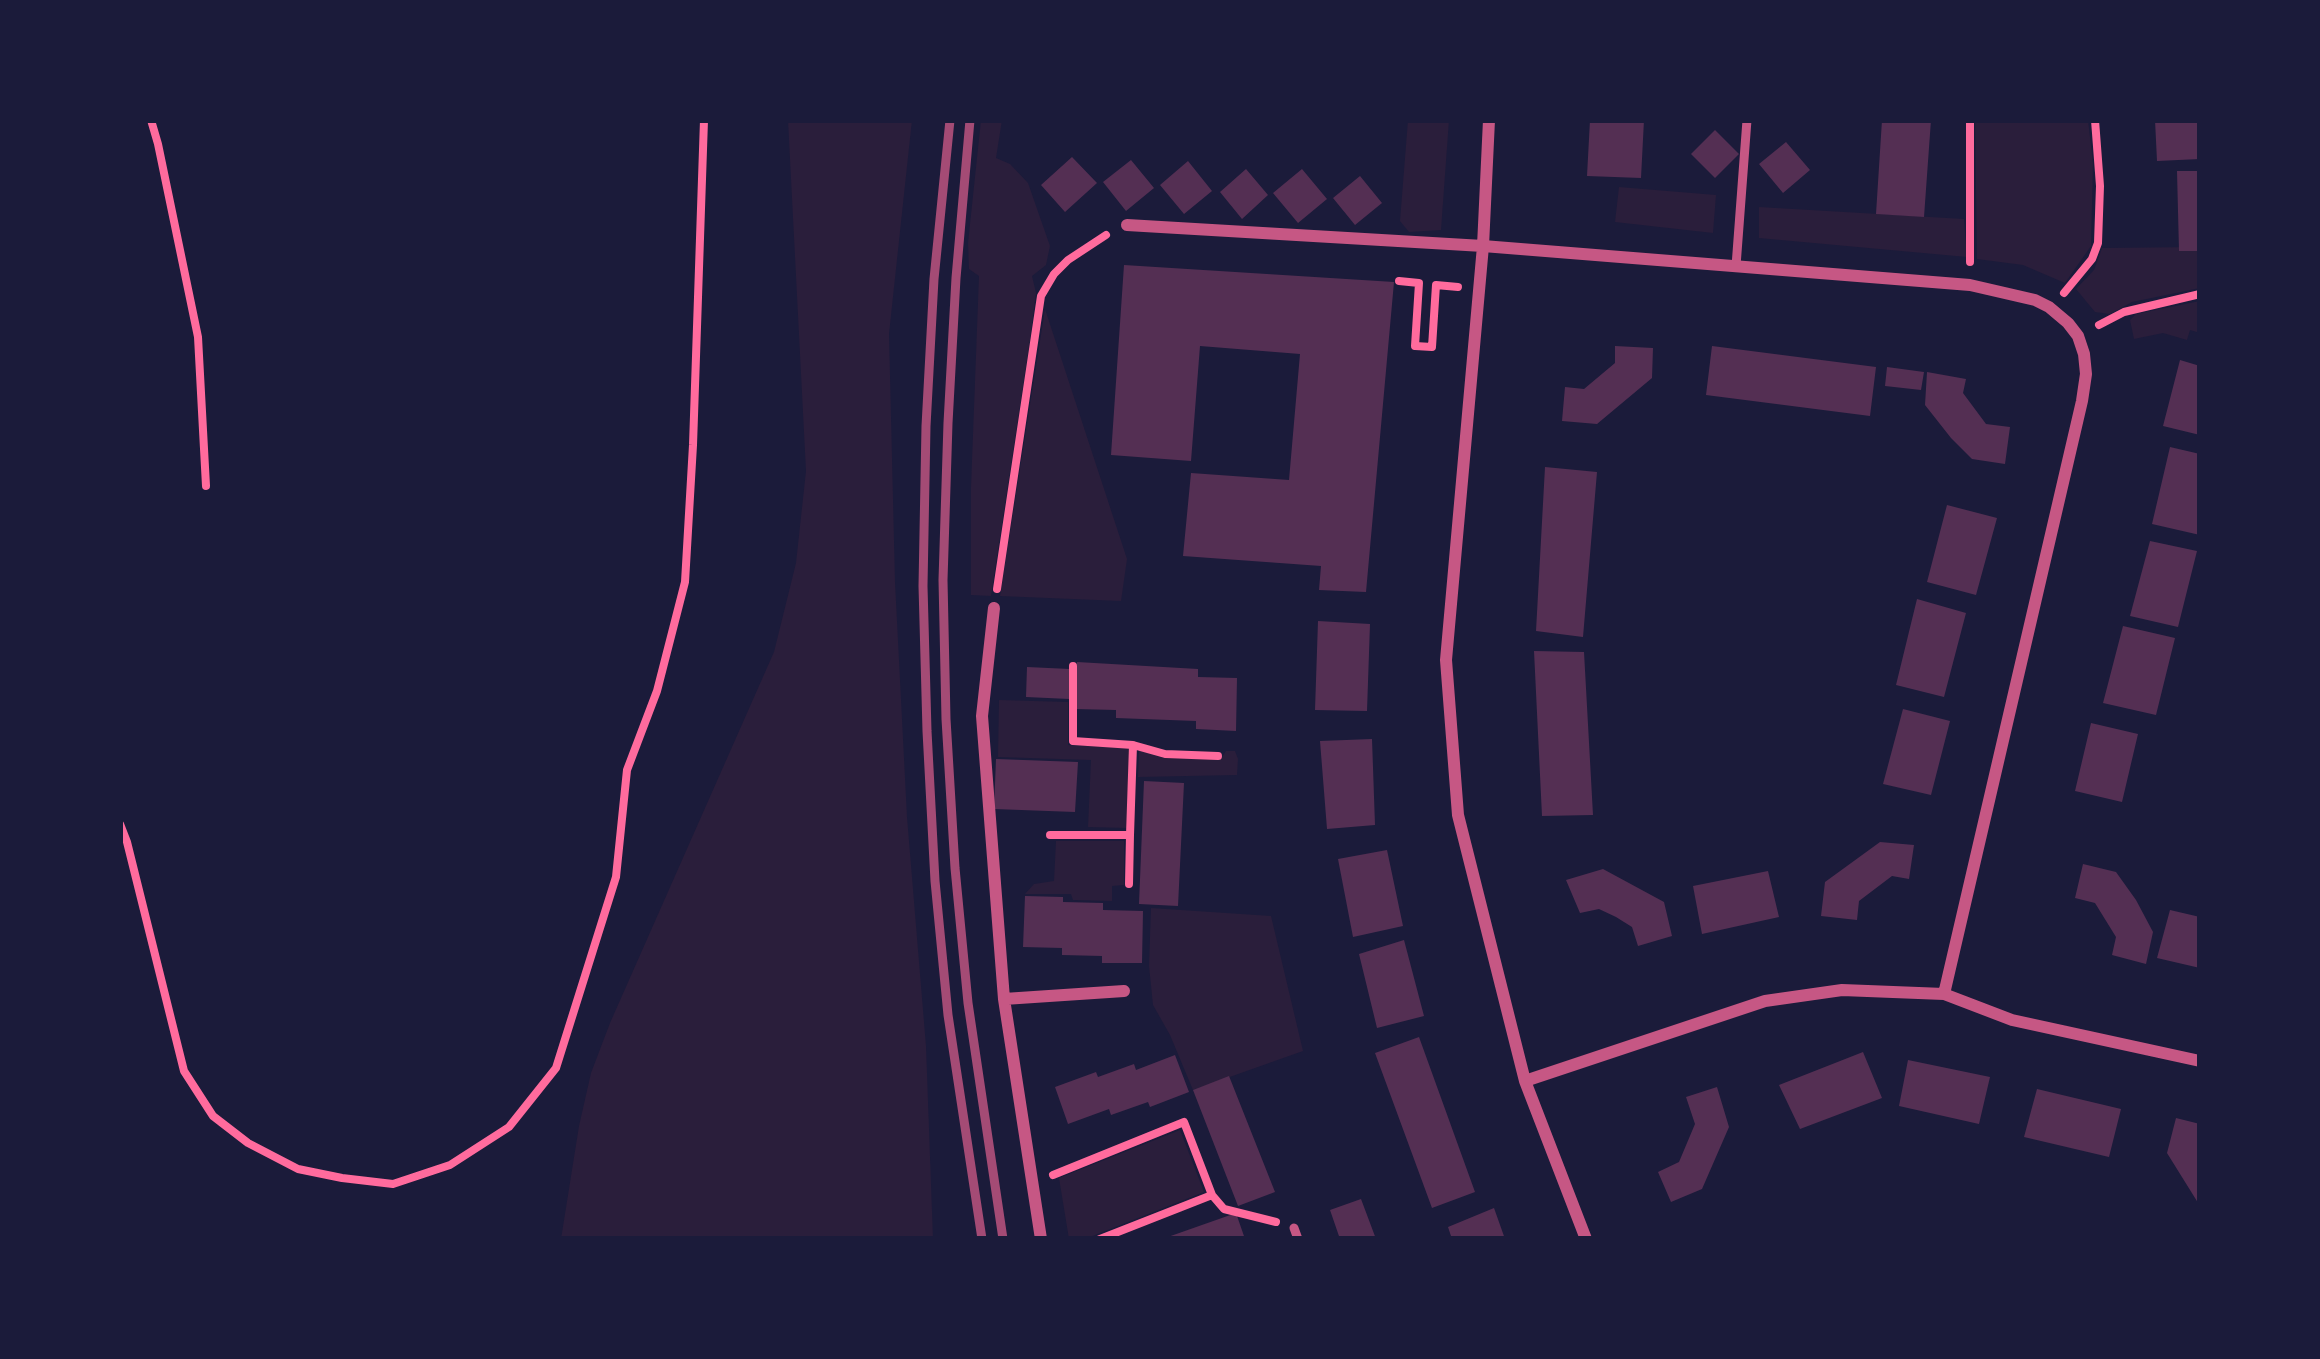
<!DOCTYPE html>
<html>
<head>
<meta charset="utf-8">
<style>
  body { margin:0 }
  #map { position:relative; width:2320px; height:1359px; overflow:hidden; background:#1b1b3a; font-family:"Source Sans 3",sans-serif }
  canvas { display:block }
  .frame { position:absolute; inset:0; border:123px solid #1b1b3a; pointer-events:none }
</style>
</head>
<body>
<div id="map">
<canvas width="2320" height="1359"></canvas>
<div class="frame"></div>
</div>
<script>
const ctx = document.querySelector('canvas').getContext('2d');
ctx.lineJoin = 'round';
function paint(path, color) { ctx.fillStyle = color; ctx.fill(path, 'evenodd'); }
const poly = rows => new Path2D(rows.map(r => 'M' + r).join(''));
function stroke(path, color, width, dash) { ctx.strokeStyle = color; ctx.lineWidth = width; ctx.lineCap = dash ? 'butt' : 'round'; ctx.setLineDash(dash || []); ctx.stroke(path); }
const green = poly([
  [788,120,912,120,889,334,895,582,907,817,926,1046,933,1239,561,1239,579,1126,591,1073,610,1023,774,652,796,563,806,471],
  [981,120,1002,120,996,158,1010,164,1028,183,1050,246,1046,265,1032,276,1036,293,1030,340,991,596,971,595,971,487,979,276,969,269,968,243],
  [1408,120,1449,120,1441,230,1409,232,1400,221],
  [1975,120,2088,120,2093,163,2091,246,2065,283,2023,265,1977,259],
  [1619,187,1716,195,1713,233,1615,222],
  [1759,207,1964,219,1967,257,1759,238],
  [2200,247,2200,288,2132,302,2110,314,2095,312,2076,289,2094,270,2102,248],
  [2200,301,2200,333,2190,330,2187,340,2163,333,2134,339,2130,320,2136,314],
  [1045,309,1127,559,1121,601,1000,596],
  [999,700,1068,702,1068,745,1129,748,1127,828,1088,827,1091,760,998,757],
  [1139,750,1163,758,1221,759,1226,751,1235,751,1238,759,1237,775,1138,777],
  [1056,841,1124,841,1124,885,1112,886,1112,901,1073,900,1071,894,1025,894,1034,884,1054,881],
  [1151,908,1271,916,1303,1051,1193,1090,1170,1035,1153,1005,1149,966],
  [1180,1130,1204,1192,1085,1239,1069,1239,1059,1178]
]);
const building = poly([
  [1590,120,1644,120,1641,178,1587,176],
  [1882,120,1931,120,1924,217,1876,214],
  [2155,120,2200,120,2200,159,2157,161],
  [1715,130,1739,154,1715,178,1691,154],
  [1786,142,1810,170,1783,193,1759,164],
  [1072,157,1097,183,1065,212,1041,185],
  [1131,160,1154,188,1126,211,1103,182],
  [1188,161,1212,191,1184,214,1160,185],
  [1246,169,1268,195,1242,219,1220,192],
  [1302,169,1327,199,1298,223,1273,193],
  [2177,171,2200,171,2200,251,2179,251],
  [1360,176,1382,203,1355,225,1333,198],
  [1124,265,1394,282,1366,592,1319,590,1321,566,1183,556,1191,473,1289,480,1300,354,1200,346,1191,461,1111,455],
  [1615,346,1653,348,1652,378,1597,424,1562,421,1565,387,1584,389,1615,363],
  [1712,346,1876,367,1870,416,1706,395],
  [2180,360,2200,366,2200,435,2163,426],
  [1887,367,1924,372,1921,390,1885,386],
  [1927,372,1966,379,1963,393,1986,424,2010,427,2005,464,1972,459,1951,438,1925,405],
  [2170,447,2200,454,2200,535,2152,524],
  [1545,467,1597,472,1583,637,1536,631],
  [1947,505,1997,518,1976,595,1927,582],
  [2150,541,2197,551,2178,627,2130,616],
  [1917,599,1966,613,1944,697,1896,685],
  [1318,621,1370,624,1367,711,1315,710],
  [2123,626,2175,638,2156,715,2103,703],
  [1534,651,1584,652,1593,815,1542,816],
  [1077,662,1198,669,1198,677,1237,678,1236,731,1196,729,1196,721,1116,718,1116,710,1075,709],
  [1027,667,1070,669,1069,699,1026,697],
  [1903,709,1950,721,1931,795,1883,784],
  [2091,723,2138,734,2122,802,2075,791],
  [1372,739,1375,825,1327,829,1320,741],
  [996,759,1078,762,1075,812,994,809],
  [1144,781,1184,783,1178,906,1139,904],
  [1880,842,1914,845,1909,879,1892,876,1859,901,1857,920,1821,916,1825,882],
  [1387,850,1403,926,1353,937,1338,859],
  [2083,864,2116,872,2136,900,2153,932,2146,964,2112,955,2116,937,2095,903,2075,898],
  [1603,869,1664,902,1672,936,1638,946,1632,927,1616,917,1599,909,1580,913,1566,880],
  [1768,871,1779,917,1702,934,1693,886],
  [1025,896,1063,897,1063,902,1103,903,1103,910,1143,911,1142,963,1102,963,1102,956,1062,955,1062,948,1023,947],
  [2170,910,2200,917,2200,968,2157,958],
  [1404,940,1424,1016,1377,1028,1359,954],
  [1419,1037,1475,1192,1432,1208,1375,1053],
  [1863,1052,1882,1098,1800,1129,1779,1085],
  [1175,1055,1189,1092,1150,1107,1148,1102,1111,1115,1109,1109,1068,1124,1055,1087,1096,1072,1098,1077,1134,1064,1136,1070],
  [1908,1060,1990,1077,1979,1124,1899,1106],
  [1229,1076,1275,1192,1238,1206,1193,1090],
  [1717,1087,1729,1127,1702,1189,1671,1202,1658,1172,1679,1162,1695,1124,1686,1097],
  [2037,1089,2121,1109,2109,1157,2024,1137],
  [2176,1118,2200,1124,2200,1206,2167,1153],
  [1361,1199,1376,1239,1340,1239,1330,1210],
  [1494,1208,1505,1239,1452,1239,1448,1227],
  [1236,1213,1245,1239,1165,1239,1165,1238]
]);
const path = poly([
  [151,120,158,144,198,337,206,486],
  [1970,120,1970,262],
  [1399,281,1419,283,1415,346,1432,347,1436,285,1458,287],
  [2064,293,2092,259,2098,243,2100,186,2095,120],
  [2099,325,2124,312,2200,294],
  [997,589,1041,296,1054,274,1068,260,1106,235],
  [1073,666,1073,741,1133,745,1165,754,1218,756],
  [120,824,127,842,184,1071,213,1116,248,1143,298,1169,342,1178,393,1184,450,1165,509,1127,556,1068,616,877,627,770,657,691,685,582,693,445,704,120],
  [1050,835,1130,835,1133,745],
  [1129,884,1130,835],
  [1053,1175,1184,1122,1212,1195,1224,1209,1276,1222],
  [1100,1239,1212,1195]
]);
const service = poly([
  [1736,266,1747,120],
  [1294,1228,1298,1239]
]);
const minor = poly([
  [1489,120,1483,246,1446,660,1458,815,1525,1081,1586,1239],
  [1127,225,1483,246,1970,285,2035,300,2049,307,2068,323,2078,336,2084,354,2086,374,2082,401,1944,994],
  [994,608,982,716,1004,999,1041,1239],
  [1004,999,1124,991],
  [1525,1081,1765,1001,1842,990,1944,994,2012,1020,2200,1061]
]);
const rail = poly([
  [950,120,934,279,926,426,923,586,927,731,935,881,948,1015,982,1239],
  [970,120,956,278,948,423,943,580,946,719,955,868,968,1003,1003,1239]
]);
paint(green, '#2a1e3b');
paint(building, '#542f53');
stroke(path, '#ff6b9d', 8);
stroke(service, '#c65784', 9);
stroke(minor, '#c65784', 12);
stroke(rail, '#a44b75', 9);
</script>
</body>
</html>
